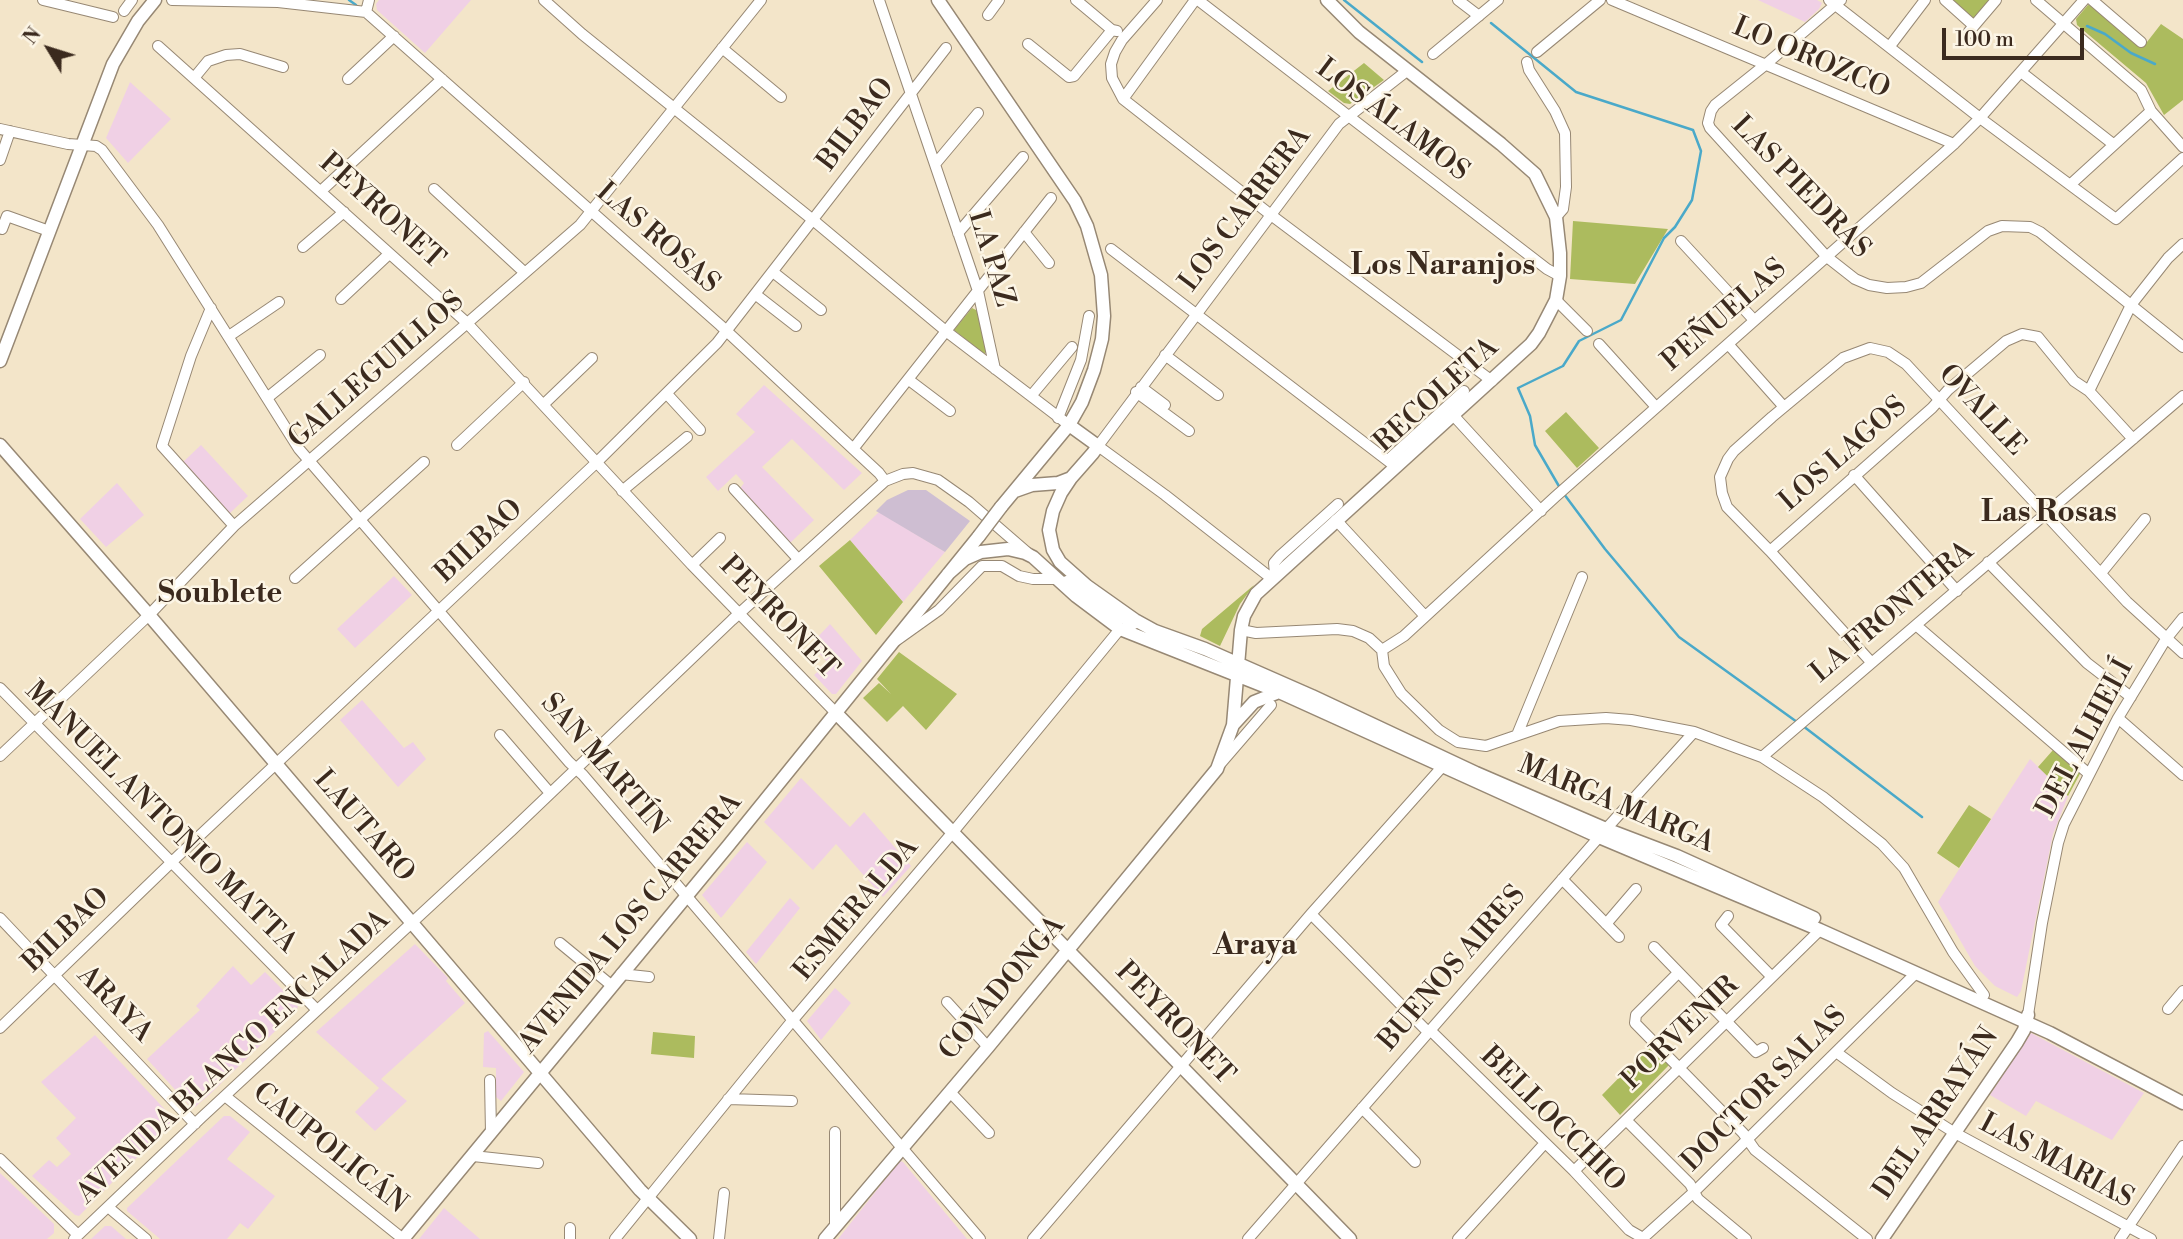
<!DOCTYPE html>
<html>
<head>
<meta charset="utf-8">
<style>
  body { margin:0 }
  #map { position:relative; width:2183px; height:1239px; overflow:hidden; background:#f3e5c9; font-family:"Libre Bodoni",serif }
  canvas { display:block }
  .north { position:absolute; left:14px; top:14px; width:70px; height:70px; -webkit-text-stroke:5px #fcf5e5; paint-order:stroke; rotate:308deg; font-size:19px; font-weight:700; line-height:28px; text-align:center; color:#3b2a1e }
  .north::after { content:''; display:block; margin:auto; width:24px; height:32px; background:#3b2a1e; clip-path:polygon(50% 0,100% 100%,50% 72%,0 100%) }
  .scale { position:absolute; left:1942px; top:28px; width:142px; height:32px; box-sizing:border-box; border:4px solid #3b2a1e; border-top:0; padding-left:9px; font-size:21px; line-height:24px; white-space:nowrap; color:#3b2a1e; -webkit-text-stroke:5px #fcf5e5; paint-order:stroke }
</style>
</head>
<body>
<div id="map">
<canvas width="2183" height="1239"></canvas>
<div class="north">N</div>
<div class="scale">100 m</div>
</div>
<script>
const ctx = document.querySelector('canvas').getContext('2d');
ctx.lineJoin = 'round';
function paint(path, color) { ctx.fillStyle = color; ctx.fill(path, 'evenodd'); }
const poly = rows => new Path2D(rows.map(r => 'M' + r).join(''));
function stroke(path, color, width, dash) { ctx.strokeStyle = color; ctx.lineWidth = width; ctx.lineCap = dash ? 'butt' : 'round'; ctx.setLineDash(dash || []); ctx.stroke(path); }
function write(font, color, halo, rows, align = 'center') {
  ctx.font = font + ' "Libre Bodoni",serif'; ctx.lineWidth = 5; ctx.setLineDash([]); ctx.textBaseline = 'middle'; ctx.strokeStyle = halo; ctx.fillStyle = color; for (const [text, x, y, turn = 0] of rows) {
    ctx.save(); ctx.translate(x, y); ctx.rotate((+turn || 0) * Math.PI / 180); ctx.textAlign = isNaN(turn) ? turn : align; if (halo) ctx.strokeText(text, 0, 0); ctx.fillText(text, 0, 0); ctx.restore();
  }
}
const built = poly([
  [379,0,471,0,425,53,377,10,376,4],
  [1758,0,1817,0,1822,3,1819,9,1805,22],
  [130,82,171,119,128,163,106,138],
  [764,385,862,473,844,490,792,439,762,467,814,520,789,544,739,490,744,483,736,474,718,491,706,477,755,432,736,414],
  [201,445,248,496,229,514,182,463],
  [117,483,144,515,106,547,80,519],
  [879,512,945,552,903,602,850,540],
  [394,576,412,595,355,648,337,629],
  [830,624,862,661,836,694,832,694,814,675,828,663,811,644],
  [362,700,404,748,413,742,426,759,398,787,340,720],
  [2030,759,2068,796,2053,834,2021,991,2017,997,1995,986,1975,966,1938,902],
  [801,778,850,827,864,812,911,866,883,897,836,844,813,870,764,822],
  [747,842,767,862,721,918,702,895],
  [790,898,800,908,756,964,746,952],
  [415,944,448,978,446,981,465,1003,381,1079,407,1101,375,1131,355,1112,379,1088,316,1032],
  [233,966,251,985,265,972,298,1005,297,1010,210,1094,195,1107,191,1107,147,1059,200,1010,196,1006],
  [835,988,851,1003,821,1040,807,1021],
  [488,1031,524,1072,501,1101,496,1097,496,1068,483,1067,484,1033],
  [2031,1033,2144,1093,2112,1140,2036,1101,2026,1116,1990,1095],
  [95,1035,172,1117,172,1122,79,1216,75,1215,32,1176,49,1160,57,1167,71,1154,56,1138,76,1118,41,1082],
  [224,1116,230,1116,250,1132,227,1159,275,1196,248,1229,240,1223,227,1239,160,1239,127,1211,127,1208],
  [900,1161,903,1162,967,1239,838,1239],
  [0,1173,54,1224,54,1233,47,1239,0,1239],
  [444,1208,480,1239,419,1239],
  [105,1226,111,1226,126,1239,91,1239]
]);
const industrial = poly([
  [908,490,926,490,970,521,945,552,876,511,887,500]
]);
const green = poly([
  [1951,0,1993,0,1974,21],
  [2088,5,2095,6,2140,44,2147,42,2161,24,2183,39,2183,100,2164,115,2146,83,2077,25,2076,19],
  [1364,63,1384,80,1350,104,1344,103,1328,91],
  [1573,221,1668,229,1635,284,1570,279],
  [972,308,978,311,987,351,984,354,954,330],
  [1566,412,1599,448,1577,468,1545,431],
  [850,540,903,602,876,635,819,566],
  [1254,585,1240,604,1220,646,1200,636,1202,629],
  [899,652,957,694,926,730,903,706,887,722,863,698,879,683,891,694,877,679],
  [2053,750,2081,772,2068,796,2038,767],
  [1969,805,1991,819,1959,868,1937,853],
  [653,1032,695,1036,694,1058,651,1054],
  [1651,1045,1670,1064,1620,1115,1602,1095]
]);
const stream = poly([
  [349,0,356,5],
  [1344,0,1422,62],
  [1491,23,1576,92,1693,130,1701,151,1692,200,1675,227,1664,238,1621,320,1579,341,1563,366,1518,388,1530,416,1535,445,1560,488],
  [2087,26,2105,34,2131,53,2155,64],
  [1564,494,1605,549,1679,637,1797,722],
  [1803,726,1922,817]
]);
const minor = poly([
  [43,0,113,17],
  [172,0,278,2,366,12,720,325,879,473,885,481],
  [544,0,582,34,813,220,947,332,1069,425],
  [879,0,978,291,995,369],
  [1076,0,1112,30,1117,31],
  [1157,0,1122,40,1115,52,1111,64,1112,78,1123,99,1271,215,1492,381],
  [1198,0,1547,269,1560,276],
  [1458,0,1479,16],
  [1612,0,1954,144],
  [1829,0,1980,118,2116,219,2183,158],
  [1841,0,1765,65,1715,105,1711,111,1708,123,1710,128,1827,257,1855,279,1869,285,1887,288,1906,287,1921,283,1988,231,2002,226,2030,227,2040,232,2183,347],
  [1945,0,1974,26],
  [2036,0,2141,90,2151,111,2183,147],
  [2092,0,2141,42],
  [124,11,132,0],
  [366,12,369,0],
  [988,15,999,0],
  [1967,34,1996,0],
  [1028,44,1069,77,1074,76,1112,30],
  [158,46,466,322,692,565,836,713],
  [1890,46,1925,0],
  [722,48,781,97],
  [1537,52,1600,0],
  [1433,54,1498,0],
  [1527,62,1529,70,1555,111,1565,133,1566,187,1563,209,1556,217],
  [2021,72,2113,144],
  [194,78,208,61,226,55,240,54,283,67],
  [348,79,394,36],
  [1123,99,1195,0],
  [0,129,68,144,96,146,102,150,158,225,299,449,569,762,583,775,980,1239],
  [0,160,10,131],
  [936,163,978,113],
  [2071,184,2151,111],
  [434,189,524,272],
  [321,191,442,79],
  [0,228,2,229,7,216,49,231],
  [1024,232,1049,263],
  [958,233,1023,157],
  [1681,241,1754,320],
  [303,247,344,212],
  [1111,249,1396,467],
  [773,272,821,310],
  [755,294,796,326],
  [341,299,389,254],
  [1556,300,1587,331],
  [211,308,191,356,162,446,234,526],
  [229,336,279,302],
  [1599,344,1656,407],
  [1728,344,1784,407],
  [1165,355,1218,395],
  [909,380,950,411],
  [1141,387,1165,405],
  [2089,391,2131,305,2168,258,2183,244],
  [1136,392,1189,431],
  [667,394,700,430],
  [1031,396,1072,347],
  [267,398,320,355],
  [544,404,592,358],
  [1453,415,1541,511],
  [1058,418,1081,360,1089,316],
  [457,445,524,382],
  [853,449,1051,198],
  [1388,460,1464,391],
  [1854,475,1957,591],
  [734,489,798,559],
  [622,491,687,437],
  [1336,520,1424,615],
  [1770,551,1932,408,1948,390,2006,341,2022,334,2038,337,2074,381,2089,391,2133,439],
  [1988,562,2087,663,2131,697],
  [692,565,720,538],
  [2101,573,2145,519],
  [1275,574,1274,563,1280,556,1338,504],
  [295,578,424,462],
  [1271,578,1165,495,1098,446,1339,124,1408,70],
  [1067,581,1122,618,1134,624],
  [1917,626,2089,774],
  [1241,630,1256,633,1337,629,1353,631,1369,638,1382,650,1384,666,1401,693,1439,730,1458,742,1486,746,1559,721,1606,718,1631,720,1694,732,1762,757,1823,797,1882,844,1904,868,1953,952,1984,995],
  [897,640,939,610,982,566,1002,566,1019,576,1033,579,1056,579],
  [1382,650,1404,636,1555,497,1954,144,1980,118,2084,0],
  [1871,662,1770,551,1727,507,1722,493,1720,477,1728,459,1734,451,1772,417,1843,358,1870,348,1888,352,1906,364,2127,602,2183,653],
  [0,688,317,1010],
  [2118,718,2183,775],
  [500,735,550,793],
  [1517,735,1582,577],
  [0,756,149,615,234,526,580,225,761,0],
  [1762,757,2183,396],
  [1221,763,1271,705],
  [1562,879,1619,937],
  [1311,914,1428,1032],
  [1728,916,1721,925,1772,977],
  [0,918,195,1124],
  [1606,924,1636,889],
  [560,943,611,985],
  [1654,947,1756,1052,1763,1048],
  [1678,973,1636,1015,1635,1023,1743,1133,1755,1150,1867,1239],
  [621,974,649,977],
  [947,1002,988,1047],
  [2168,1009,2183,991],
  [2028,1015,2042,923,2058,843,2064,824,2118,718,2166,639,2183,618],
  [0,1028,178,856,597,462,717,343,946,48],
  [1430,1030,1574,1171,1629,1230,1643,1238,1694,1192,1916,973],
  [1836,1052,1892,1093,1955,1133,2151,1239],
  [490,1080,491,1133],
  [950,1092,989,1133],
  [225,1096,403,1239],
  [728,1099,792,1101],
  [1362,1108,1415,1162],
  [1626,1120,1690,1184,1698,1199,1746,1239],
  [835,1132,835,1226],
  [473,1156,538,1163],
  [0,1159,78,1235],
  [1574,1171,1820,930],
  [108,1207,146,1239],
  [570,1228,570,1239],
  [74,1239,202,1117,512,830,732,620,885,481,903,474,913,473,938,480,969,502,1029,554],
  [615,1239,792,1021,953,832,1120,629,1126,629],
  [719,1239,724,1193],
  [1033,1239,1311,914,1442,767],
  [1248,1239,1606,829,1694,732],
  [1458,1239,1545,1143],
  [2120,1239,2183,1146]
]);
const major = poly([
  [938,0,1075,201,1087,226,1101,275,1104,316,1102,339,1094,370,1082,402,1069,425,1001,507],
  [0,361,113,64,138,21,155,0],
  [0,445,149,615,640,1190,690,1239],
  [1071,478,1061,493,1053,511,1049,530,1053,550,1060,562,1087,586,1135,620,1155,631,1205,649,1312,696,1476,773,1606,829,1677,856,1814,918],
  [1015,491,1032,485,1058,483,1071,478,1093,453,1098,446,1069,425],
  [948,574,965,559,981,552,1008,549,1025,553,1033,557,1076,596,1120,629,1279,692,1599,837,1820,930,2050,1033,2183,1103],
  [836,713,1350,1239],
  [1233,725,1254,702,1279,692],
  [403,1239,728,846,979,536],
  [825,1239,988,1047,1217,769,1233,725,1241,630,1244,616,1256,594,1531,344,1539,333,1556,300,1560,276,1560,253,1556,217,1535,174,1501,144,1359,32,1327,0],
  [1882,1239,2017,1042,2024,1030,2028,1015]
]);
const majorBridge = poly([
  [979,536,1001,507]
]);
const streetNames = [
  ["LO OROZCO",1811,59,23],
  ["LOS ÁLAMOS",1392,121,37],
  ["BILBAO",857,125,-53],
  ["LAS PIEDRAS",1800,188,46],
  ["LOS CARRERA",1246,210,-53],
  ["PEYRONET",381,212,42],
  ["LAS ROSAS",657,239,41],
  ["LA PAZ",990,259,73],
  ["PEÑUELAS",1725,316,-41],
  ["GALLEGUILLOS",377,371,-41],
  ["RECOLETA",1437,396,-42],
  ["OVALLE",1981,411,47],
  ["LOS LAGOS",1844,455,-41],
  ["BILBAO",480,542,-43],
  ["LA FRONTERA",1893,613,-40],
  ["PEYRONET",778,618,46],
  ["DEL ALHELÍ",2086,739,-62],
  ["SAN MARTÍN",603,765,49],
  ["MARGA MARGA",1616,805,23],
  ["MANUEL ANTONIO MATTA",160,818,45],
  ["LAUTARO",363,827,49],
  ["ESMERALDA",857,910,-50],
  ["AVENIDA LOS CARRERA",631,924,-50],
  ["BILBAO",67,931,-44],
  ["BUENOS AIRES",1453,969,-49],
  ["COVADONGA",1003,989,-50],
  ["ARAYA",114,1005,46],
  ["PEYRONET",1174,1024,46],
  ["PORVENIR",1681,1034,-44],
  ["AVENIDA BLANCO ENCALADA",234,1058,-43],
  ["DOCTOR SALAS",1765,1090,-45],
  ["DEL ARRAYÁN",1937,1114,-56],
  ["BELLOCCHIO",1552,1120,45],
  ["CAUPOLICÁN",329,1149,39],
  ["LAS MARIAS",2056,1162,28]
];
const neighbourhoodNames = [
  ["Los Naranjos",1443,267],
  ["Las Rosas",2049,514],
  ["Soublete",220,595],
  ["Araya",1255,947]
];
paint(built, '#f0d0e5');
paint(industrial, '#cebed2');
paint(green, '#acbb5e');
stroke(stream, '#4aa9c9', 2.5);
stroke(minor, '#978874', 12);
stroke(major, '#978874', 15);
stroke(minor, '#fff', 10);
stroke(major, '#fff', 12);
stroke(majorBridge, '#978874', 15, []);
stroke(majorBridge, '#fff', 12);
write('28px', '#3b2a1e', '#fcf5e5', streetNames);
write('bold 30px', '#3b2a1e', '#fcf5e5', neighbourhoodNames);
</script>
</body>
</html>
